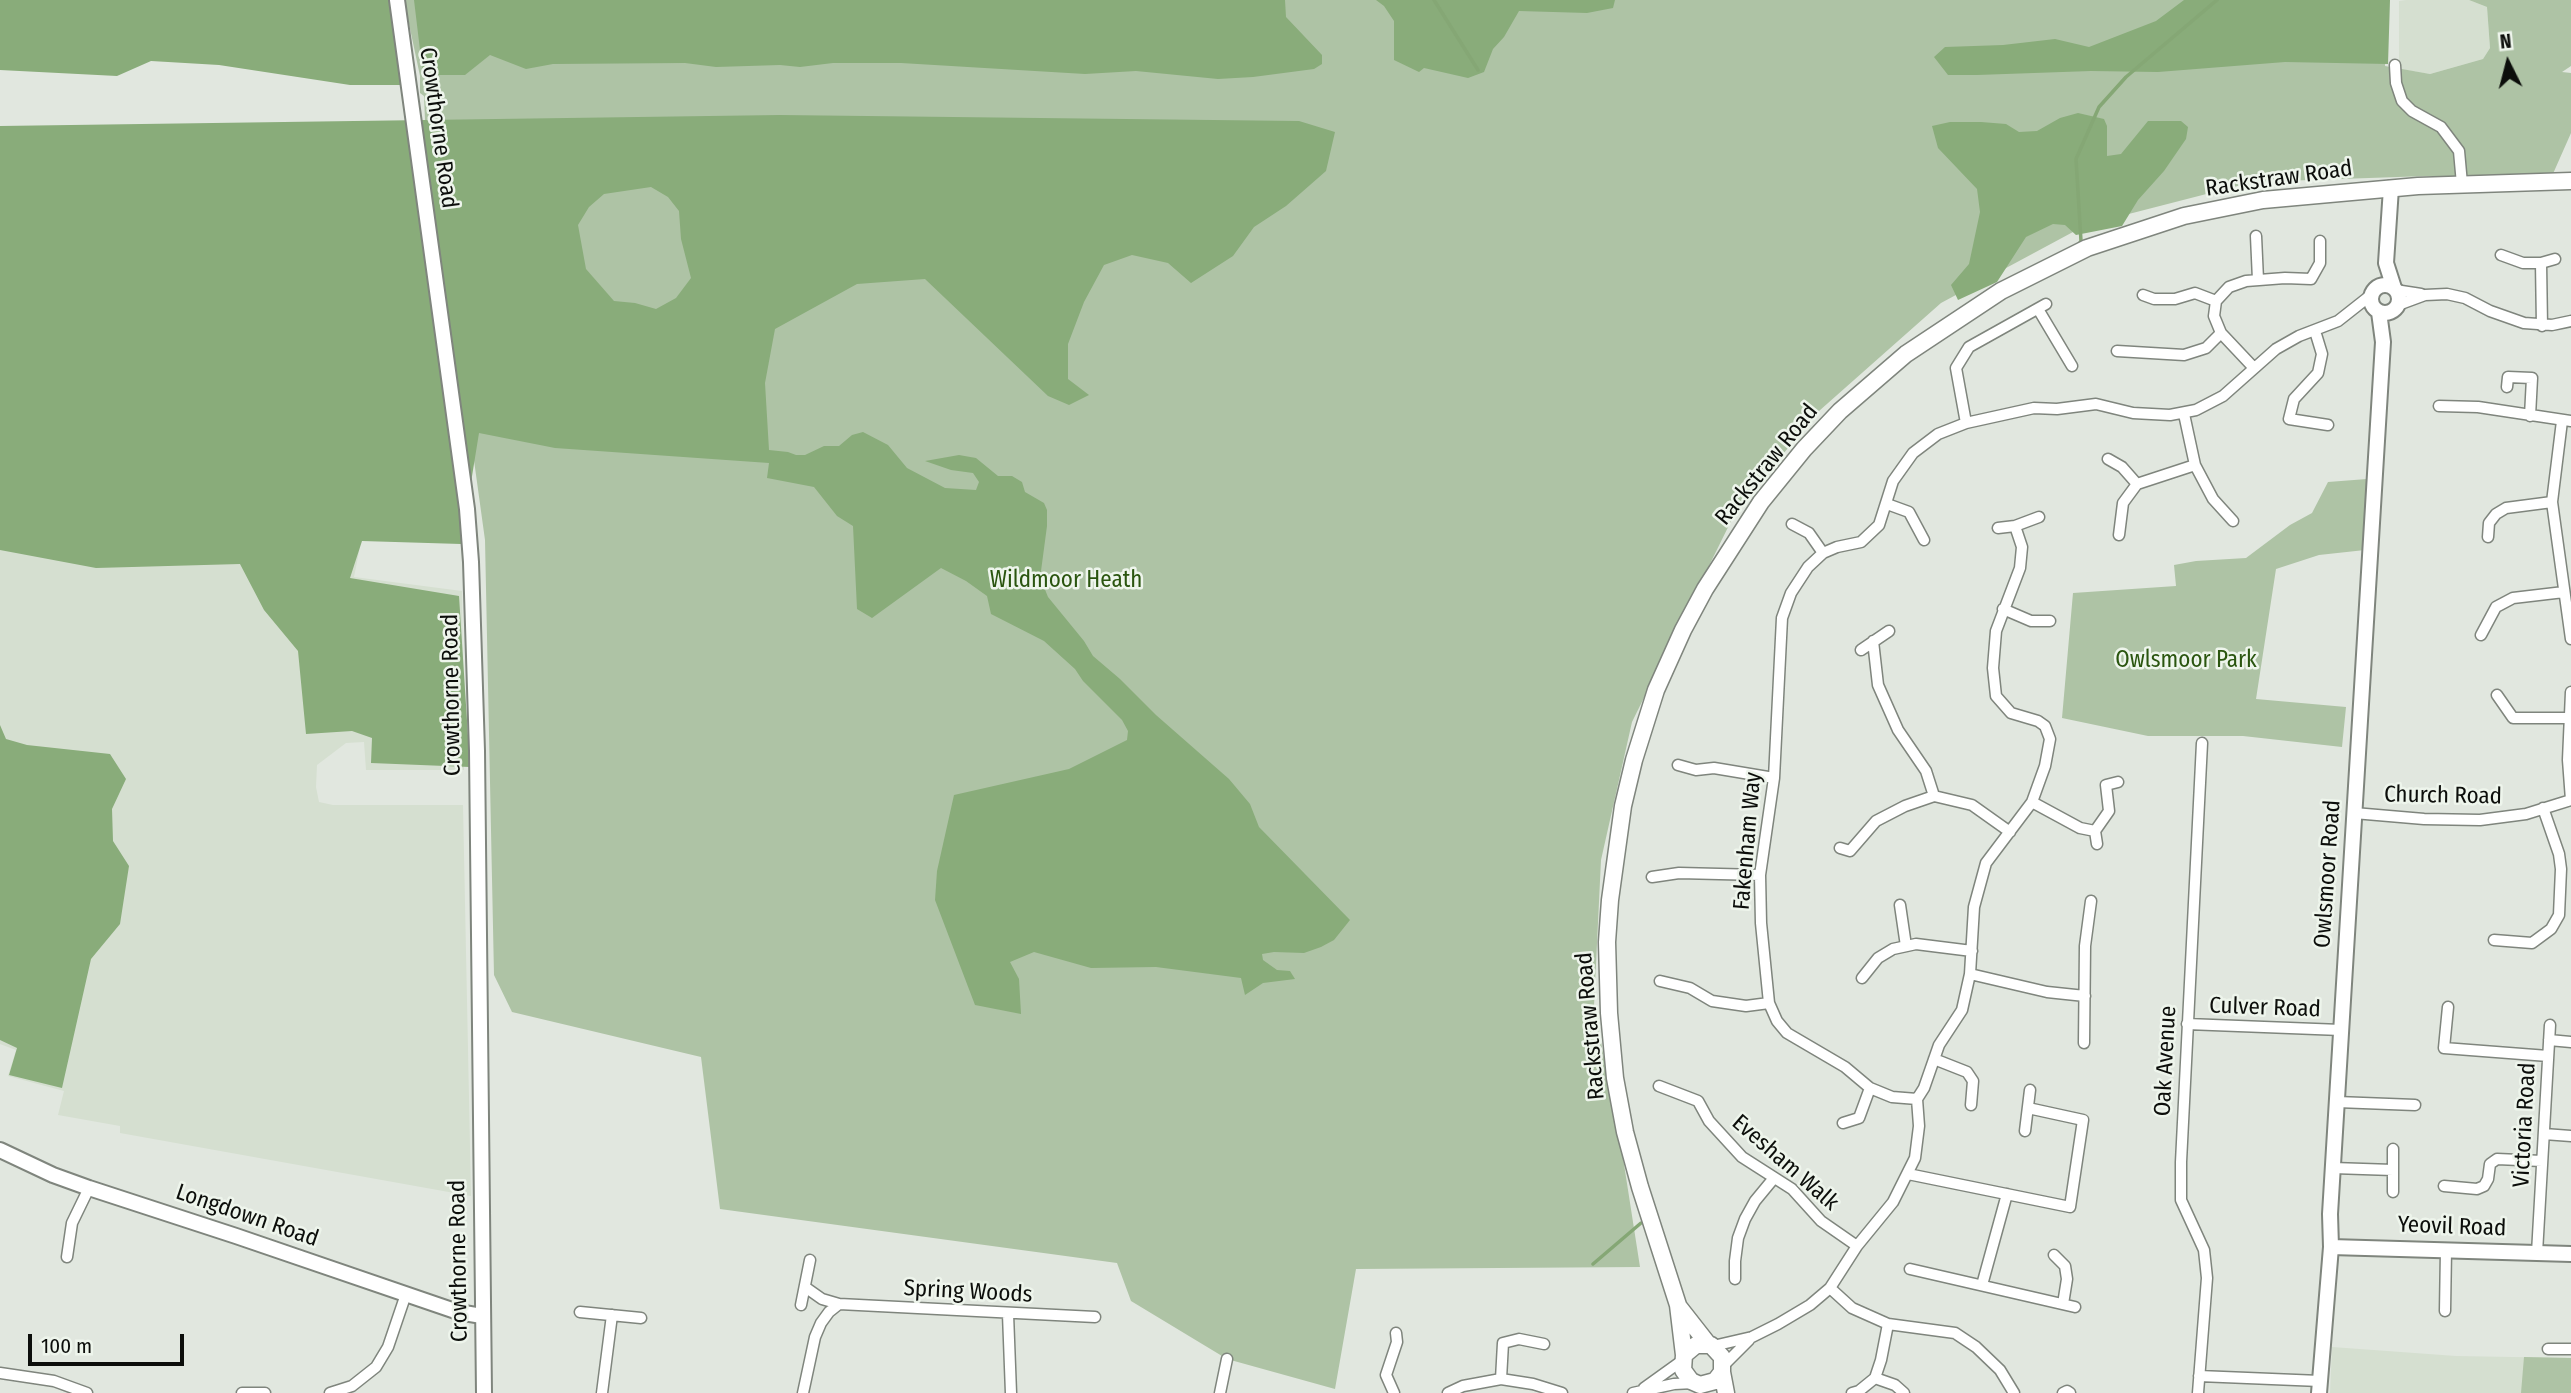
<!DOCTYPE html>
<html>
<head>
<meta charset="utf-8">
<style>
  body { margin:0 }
  #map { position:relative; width:2571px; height:1393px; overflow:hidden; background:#e1e7df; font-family:"Fira Sans Condensed",sans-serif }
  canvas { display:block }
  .north { position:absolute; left:2473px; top:28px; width:70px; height:70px; -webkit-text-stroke:5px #eef5ec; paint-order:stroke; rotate:354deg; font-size:19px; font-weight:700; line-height:28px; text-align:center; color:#0c0e0b }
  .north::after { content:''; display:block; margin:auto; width:24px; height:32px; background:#0c0e0b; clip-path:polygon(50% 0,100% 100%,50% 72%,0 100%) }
  .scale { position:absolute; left:28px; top:1334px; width:156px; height:32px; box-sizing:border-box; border:4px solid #0c0e0b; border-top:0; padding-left:9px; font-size:21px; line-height:24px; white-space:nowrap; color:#0c0e0b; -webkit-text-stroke:5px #eef5ec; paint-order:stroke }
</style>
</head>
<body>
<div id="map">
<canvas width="2571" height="1393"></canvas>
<div class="north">N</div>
<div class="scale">100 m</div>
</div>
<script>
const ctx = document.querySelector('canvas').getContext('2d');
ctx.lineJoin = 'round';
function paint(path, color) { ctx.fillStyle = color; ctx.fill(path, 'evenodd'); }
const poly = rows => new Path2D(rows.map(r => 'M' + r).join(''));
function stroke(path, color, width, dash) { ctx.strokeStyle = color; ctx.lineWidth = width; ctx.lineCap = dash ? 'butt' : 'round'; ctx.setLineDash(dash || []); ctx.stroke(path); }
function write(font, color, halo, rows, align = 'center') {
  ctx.font = font + ' "Fira Sans Condensed",sans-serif'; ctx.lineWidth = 5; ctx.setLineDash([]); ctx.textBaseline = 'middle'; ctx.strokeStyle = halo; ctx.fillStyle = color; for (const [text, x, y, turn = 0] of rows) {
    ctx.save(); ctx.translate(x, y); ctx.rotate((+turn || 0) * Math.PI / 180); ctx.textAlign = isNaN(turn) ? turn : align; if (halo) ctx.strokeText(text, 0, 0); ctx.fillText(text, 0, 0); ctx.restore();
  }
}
const built = poly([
  [2406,0,2469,0,2487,7,2490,48,2483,59,2430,74,2399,69,2399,1],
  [229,515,360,547,354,577,462,591,464,770,366,770,364,742,346,743,317,765,316,787,319,802,333,805,463,805,471,1196,120,1133,120,1126,58,1115,64,1091,8,1076,16,1050,0,1044,0,534],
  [2332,1347,2456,1356,2571,1358,2571,1393,2330,1393]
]);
const green = poly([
  [404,0,2388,0,2385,66,2430,74,2483,59,2490,48,2487,7,2469,0,2571,0,2571,66,2562,72,2571,73,2571,133,2552,176,2427,176,2253,182,2086,225,1941,303,1819,411,1737,509,1632,722,1601,860,1594,1006,1621,1145,1640,1267,1356,1269,1335,1389,1227,1359,1131,1301,1117,1263,720,1209,701,1057,512,1012,494,975,485,540,427,120,425,120,424,96,420,93,420,76],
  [2367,479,2365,550,2319,555,2276,569,2256,699,2346,707,2342,747,2243,736,2148,736,2062,718,2073,593,2176,586,2174,565,2196,561,2246,558,2290,525,2312,513,2328,482],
  [2524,1357,2571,1358,2571,1393,2521,1393]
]);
const forest = poly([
  [0,0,391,0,402,85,350,85,219,65,151,61,117,76,0,70],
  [414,0,1285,0,1286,17,1322,55,1322,64,1314,69,1253,77,1218,79,1136,71,1085,74,901,63,833,63,800,67,780,65,716,67,685,63,553,64,526,69,490,55,465,75,423,75],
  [1376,0,1615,0,1613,8,1587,13,1519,11,1504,37,1493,49,1484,72,1468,78,1424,68,1419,72,1394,60,1394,21,1384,6],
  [2184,0,2390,0,2388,64,2285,62,2158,72,2091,71,1977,75,1948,75,1934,57,1945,47,2003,45,2055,39,2089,47,2156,21],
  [2078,113,2104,119,2107,126,2107,156,2121,154,2148,121,2181,121,2188,127,2186,139,2164,171,2138,200,2122,226,2076,235,2065,225,2053,224,2026,237,1997,282,1958,300,1951,285,1969,264,1980,212,1977,189,1938,148,1932,126,1950,122,1981,122,2006,124,2019,132,2037,131,2060,118],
  [780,115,1299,121,1335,132,1326,171,1286,206,1254,227,1233,256,1191,283,1168,263,1132,255,1104,265,1084,302,1068,344,1068,379,1089,395,1069,405,1048,396,925,279,857,284,775,329,765,383,769,450,788,452,796,455,805,455,824,446,839,446,852,435,863,432,888,445,907,468,945,488,976,490,979,482,973,473,951,470,925,461,959,455,976,458,998,476,1012,476,1022,482,1025,492,1044,503,1047,510,1047,526,1041,571,1042,582,1048,597,1084,641,1093,656,1120,679,1156,715,1229,779,1250,804,1259,827,1350,920,1334,940,1321,947,1304,953,1274,952,1262,954,1263,960,1277,970,1290,971,1295,979,1263,983,1245,995,1241,978,1156,967,1091,968,1034,952,1010,962,1019,979,1021,1014,975,1005,935,900,937,871,954,795,1069,769,1127,740,1128,731,1122,720,1083,681,1075,669,1044,641,991,614,987,596,966,581,941,568,872,618,857,609,853,526,837,516,814,487,767,478,769,463,555,448,479,433,461,544,362,541,350,578,459,596,470,767,371,763,372,738,352,731,306,734,298,651,264,610,240,564,96,568,0,550,0,126],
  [651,187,668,197,679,211,681,239,691,278,676,298,656,309,635,303,614,301,586,269,578,225,589,207,604,194],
  [0,725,6,739,27,745,110,754,126,779,112,809,113,841,129,866,120,924,91,959,62,1088,9,1075,17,1048,0,1040]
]);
const stream = poly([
  [1434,0,1478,70],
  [2079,244,2081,241,2076,159,2099,107,2126,77,2217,0],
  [1593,1264,1641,1223]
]);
const street = poly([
  [2395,65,2396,83,2402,101,2412,111,2441,127,2459,151,2462,184],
  [2256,236,2258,280],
  [2501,255,2523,263,2541,263,2555,259],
  [2541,263,2542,326],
  [2395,290,2421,294],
  [2143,295,2154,299,2175,299,2195,293,2216,301],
  [2398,305,2425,295,2447,294,2465,298,2490,311,2524,323,2552,325,2571,321],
  [2038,309,2072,366],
  [2315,331,2322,354,2318,373,2294,399,2289,419,2328,425],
  [2221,333,2254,368],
  [2117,351,2184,355,2206,348,2221,333,2214,316,2216,301,2229,287,2246,281,2285,278,2311,279,2320,263,2320,241],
  [2507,387,2508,377,2532,378,2530,416],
  [2439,406,2478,407,2571,421],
  [2184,414,2195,465,2213,499,2233,521],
  [2562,421,2552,502,2571,639],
  [1966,423,1956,368,1969,347,2046,304],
  [2108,459,2122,467,2137,484],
  [1887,504,1909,512,1924,540],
  [1792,524,1809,533,1823,553],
  [2015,526,2039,517],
  [2119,535,2123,503,2137,484,2195,465],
  [2488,537,2489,523,2496,514,2506,508,2552,502],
  [2003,609,2031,621,2050,621],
  [2481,635,2496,607,2513,598,2564,592],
  [1873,641,1878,685,1898,730,1926,771,1934,796],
  [1861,650,1889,631],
  [2497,695,2513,718,2569,718],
  [1678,765,1696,770,1714,768,1774,778],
  [2571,800,2568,760,2571,692],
  [2032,802,2080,828,2095,831],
  [2354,813,2424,819,2480,820,2526,814,2571,800],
  [2097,844,2095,831,2109,811,2106,785,2118,782],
  [1840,848,1850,851,1876,821,1905,806,1934,796,1972,805,2010,832],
  [1652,877,1679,873,1760,875],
  [1900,905,1906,946],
  [2494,940,2532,943,2551,929,2559,915,2561,869,2559,854,2543,808],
  [1970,974,2047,992,2085,996],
  [1862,978,1878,958,1893,949,1916,944,1972,951],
  [1660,981,1690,988,1712,1001,1746,1006,1769,1003],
  [2448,1007,2444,1048,2548,1056],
  [2187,1024,2341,1030],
  [2549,1040,2571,1042],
  [2084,1043,2085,946,2091,901],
  [1934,1059,1967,1072,1973,1081,1971,1105],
  [1659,1086,1698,1101,1709,1121,1742,1157,1792,1189,1821,1221,1857,1246],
  [1917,1099,1892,1097,1870,1088,1845,1067,1787,1033,1777,1021,1769,1003,1761,923,1760,875,1774,778,1782,618,1791,593,1808,567,1823,553,1837,547,1861,542,1879,525,1893,481,1913,453,1938,434,1966,423,2034,408,2057,409,2096,404,2133,413,2170,415,2196,410,2223,396,2276,349,2299,336,2338,321,2371,295],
  [2337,1102,2415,1105],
  [1843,1123,1859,1118,1870,1088],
  [2025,1131,2030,1090],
  [2544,1134,2571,1136],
  [2333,1168,2393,1170],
  [1908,1174,2070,1207,2083,1120,2028,1108],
  [2444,1186,2477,1189,2484,1186,2488,1179,2490,1164,2497,1159,2542,1161],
  [2393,1192,2393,1149],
  [2537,1253,2550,1025],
  [2054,1255,2065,1266,2067,1279,2063,1304],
  [67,1257,72,1223,89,1188],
  [1910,1269,2075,1307],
  [1735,1279,1735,1261,1738,1238,1745,1219,1755,1201,1774,1178],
  [1982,1285,2007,1194],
  [805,1287,822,1299,839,1304,1095,1317],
  [1830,1288,1852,1308,1888,1324,1955,1333,1976,1347,2000,1370,2014,1393],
  [801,1305,810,1260],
  [2445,1311,2446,1250],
  [580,1312,641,1318],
  [1008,1314,1011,1393],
  [1713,1346,1752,1337,1778,1324,1810,1305,1830,1288,1857,1246,1893,1202,1915,1158,1919,1126,1917,1099,1924,1088,1939,1045,1962,1010,1970,974,1974,907,1986,863,2032,802,2045,766,2050,739,2045,726,2038,721,2011,713,1996,696,1993,668,1996,631,2020,568,2022,547,2015,526,1998,528],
  [2548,1349,2571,1349],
  [1724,1365,1749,1340],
  [0,1373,54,1381,87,1393],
  [2199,1376,2320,1381],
  [1875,1378,1895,1385,1904,1393],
  [1501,1379,1503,1343,1519,1339,1544,1344],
  [1644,1388,1683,1360],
  [242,1393,265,1393],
  [330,1393,352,1386,376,1367,388,1347,406,1294],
  [602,1393,612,1315],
  [803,1393,815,1337,821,1323,829,1312,839,1304],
  [1220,1393,1227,1359],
  [1394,1393,1386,1375,1397,1342,1396,1333],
  [1448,1393,1463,1386,1501,1379,1533,1384,1562,1393],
  [1633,1393,1674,1384,1694,1383],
  [1852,1393,1859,1391,1875,1378,1881,1360,1888,1324],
  [2063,1393,2067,1391,2070,1393],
  [2198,1393,2207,1278,2204,1250,2181,1200,2181,1162,2202,743]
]);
const secondary = poly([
  [397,0,467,509,471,562,477,751,484,1393],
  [2391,188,2386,263,2394,288],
  '2371 299a14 14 0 1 1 28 0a14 14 0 1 1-28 0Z',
  [0,1150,53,1175,89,1188,236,1236,458,1312,482,1316],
  [2331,1247,2571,1254],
  [2319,1393,2331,1247,2330,1214,2383,342,2379,312]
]);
const primary = poly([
  [1679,1307,1708,1344],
  [1684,1355,1696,1345,1711,1345,1722,1357,1722,1372,1715,1381,1700,1385,1691,1381,1683,1370,1684,1355,1678,1305,1640,1187,1625,1132,1615,1078,1609,1013,1607,942,1610,900,1623,806,1634,760,1656,690,1683,630,1705,589,1761,502,1804,449,1840,411,1906,354,2001,291,2087,248,2184,216,2263,200,2418,186,2571,181],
  [1722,1372,1726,1393]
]);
const streetNames = [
  ["Crowthorne Road",438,128,82],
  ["Rackstraw Road",2279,179,-8],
  ["Rackstraw Road",1767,465,-51],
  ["Crowthorne Road",452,695,-91],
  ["Church Road",2443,796,1],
  ["Fakenham Way",1748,841,-85],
  ["Owlsmoor Road",2328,874,-86],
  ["Culver Road",2265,1008,2],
  ["Rackstraw Road",1591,1026,-95],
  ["Oak Avenue",2166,1061,-87],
  ["Victoria Road",2525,1125,-87],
  ["Evesham Walk",1785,1163,41],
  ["Longdown Road",247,1216,19],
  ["Yeovil Road",2452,1227,2],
  ["Crowthorne Road",459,1261,-91],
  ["Spring Woods",968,1292,3]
];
const parkNames = [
  ["Wildmoor Heath",1066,581],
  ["Owlsmoor Park",2186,661]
];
paint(built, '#d5dfd0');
paint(green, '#aec3a5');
paint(forest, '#89ac7a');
stroke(stream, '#85a775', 3.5);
stroke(street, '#7f857d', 13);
stroke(secondary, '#7f857d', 18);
stroke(primary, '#7f857d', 19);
stroke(street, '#fff', 10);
stroke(secondary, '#fff', 14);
stroke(primary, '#fff', 16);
write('23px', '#0c0e0b', '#eef5ec', streetNames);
write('23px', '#2a550f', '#eef5ec', parkNames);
</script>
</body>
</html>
